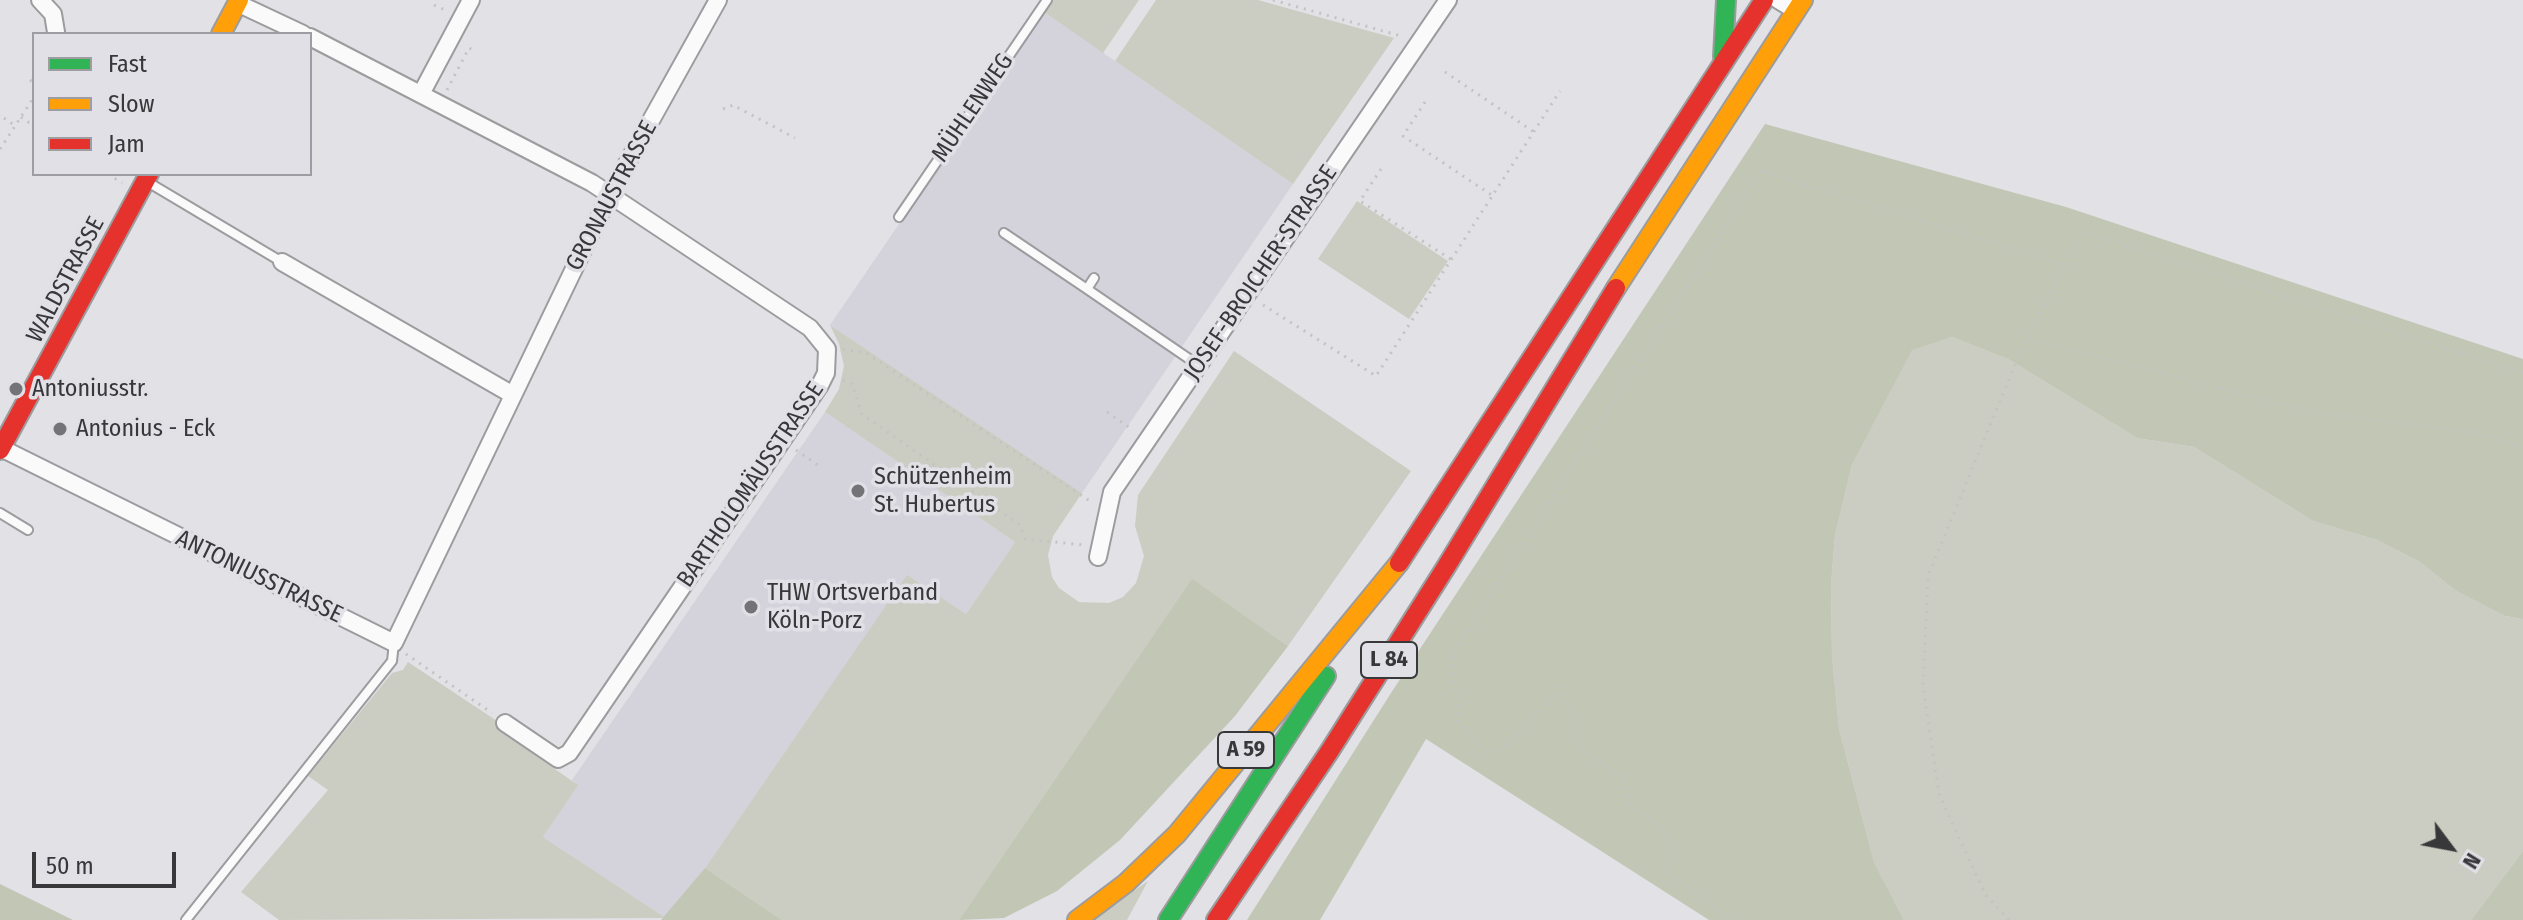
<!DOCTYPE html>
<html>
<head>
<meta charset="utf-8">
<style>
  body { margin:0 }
  #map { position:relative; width:2523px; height:920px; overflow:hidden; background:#e2e1e6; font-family:"Fira Sans Condensed",sans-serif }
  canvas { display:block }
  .legend { position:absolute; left:32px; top:32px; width:280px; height:144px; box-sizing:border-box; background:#e1e0e7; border:2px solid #9d9da2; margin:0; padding:10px 14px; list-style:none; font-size:24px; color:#38383b }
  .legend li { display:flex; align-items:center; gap:16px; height:40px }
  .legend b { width:40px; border:2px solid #9d9da2 }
  .north { position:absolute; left:2411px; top:808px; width:80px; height:80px; -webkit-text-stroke:6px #e1e0e7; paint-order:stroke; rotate:122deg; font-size:22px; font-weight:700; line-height:32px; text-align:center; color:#38383b }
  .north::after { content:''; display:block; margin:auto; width:28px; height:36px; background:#38383b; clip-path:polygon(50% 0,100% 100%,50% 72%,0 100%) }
  .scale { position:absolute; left:32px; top:852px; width:144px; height:36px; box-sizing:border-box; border:4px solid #38383b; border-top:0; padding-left:10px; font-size:24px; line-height:28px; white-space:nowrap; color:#38383b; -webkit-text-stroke:6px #e1e0e7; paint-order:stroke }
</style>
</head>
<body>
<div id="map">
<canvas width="2523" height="920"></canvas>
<ul class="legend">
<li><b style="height:10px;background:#30b455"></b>Fast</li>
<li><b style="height:10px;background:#ff9f0a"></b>Slow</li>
<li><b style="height:10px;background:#e5322d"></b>Jam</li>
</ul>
<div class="north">N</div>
<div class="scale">50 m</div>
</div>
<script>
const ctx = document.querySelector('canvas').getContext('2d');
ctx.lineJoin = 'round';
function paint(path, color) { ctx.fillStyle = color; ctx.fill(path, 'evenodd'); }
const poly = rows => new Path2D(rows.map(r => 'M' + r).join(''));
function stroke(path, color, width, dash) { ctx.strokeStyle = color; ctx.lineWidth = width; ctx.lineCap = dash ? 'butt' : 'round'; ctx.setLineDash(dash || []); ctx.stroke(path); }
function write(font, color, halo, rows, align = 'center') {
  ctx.font = font + ' "Fira Sans Condensed",sans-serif'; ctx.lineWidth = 7; ctx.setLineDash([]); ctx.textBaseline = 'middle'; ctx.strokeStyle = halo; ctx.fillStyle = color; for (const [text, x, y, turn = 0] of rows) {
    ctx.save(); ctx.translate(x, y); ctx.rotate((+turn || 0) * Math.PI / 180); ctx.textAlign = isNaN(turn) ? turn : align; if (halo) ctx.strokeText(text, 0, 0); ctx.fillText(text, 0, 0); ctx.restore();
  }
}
const built = poly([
  [1044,12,1293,184,1082,493,830,325],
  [825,412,1015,542,966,614,907,576,705,868,666,918,543,837,577,785,572,780]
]);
const green = poly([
  [1052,0,1139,0,1103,53,1044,12],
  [1156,0,1258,0,1394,38,1293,184,1115,61],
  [1357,201,1448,261,1409,319,1318,259],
  [830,325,1082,493,1053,536,1048,555,1052,577,1059,588,1079,602,1109,603,1123,597,1136,583,1144,556,1135,526,1138,495,1234,351,1411,471,1288,646,1192,580,959,920,782,920,705,868,907,575,966,614,1015,542,825,412,839,389,844,366,839,344],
  [1952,337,2008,359,2137,438,2194,447,2313,521,2377,540,2420,562,2456,591,2505,616,2523,619,2523,851,2471,920,1904,920,1874,862,1839,729,1832,656,1831,585,1835,535,1852,465,1912,349],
  [408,662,497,721,501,732,578,785,543,837,666,918,279,920,241,892,328,790,308,776,392,673,403,670],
  [1148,881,1127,920,1091,920]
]);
const forest = poly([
  [1765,124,2066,207,2523,359,2523,619,2505,616,2456,591,2420,562,2377,540,2313,521,2194,447,2137,438,2008,359,1952,337,1912,350,1852,465,1835,535,1831,585,1832,656,1839,729,1874,862,1904,920,1709,920,1426,739,1320,920,1247,920,1391,693],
  [1192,579,1288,646,1235,716,1120,840,1057,891,1004,918,959,920],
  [2523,851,2523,920,2471,920],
  [705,868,782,920,661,920],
  [0,884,73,920,0,920]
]);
const path = poly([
  [1273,0,1401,36],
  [434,5,445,10],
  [1445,72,1534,132],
  [30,80,34,83],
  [447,90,469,48,473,50],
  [1425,102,1403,136,1493,196],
  [723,109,733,105,795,138],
  [21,117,34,126],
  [4,118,14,125],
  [0,149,34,97],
  [1381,169,1360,201,1452,260],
  [108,174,122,183],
  [1263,305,1376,376,1560,91],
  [843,349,866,353,1090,501],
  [2523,373,2084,232,2026,338,2318,413,2468,431,2523,447],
  [843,380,852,384,862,414,1020,525,1025,539,1084,545],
  [1107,412,1133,430],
  [796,450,822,468],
  [406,654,492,713],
  [1732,920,1666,872,1667,831,1629,804,1623,777,1579,748,1562,687,1506,747,1485,752,1459,721,1451,657,1761,171,2066,265],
  [2009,920,1985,894,1939,794,1923,687,1928,576,2026,338]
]);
const lane = poly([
  [146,181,282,262],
  [899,217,1047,0],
  [1004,233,1087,289],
  [1094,278,1087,289,1198,365],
  [0,513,28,530],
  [186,920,392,661,394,643]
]);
const street = poly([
  [40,0,53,14,56,32],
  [1778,0,1796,11],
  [237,3,303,34],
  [310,37,592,183,810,328,827,349,826,373,820,385,569,753,558,759,505,723],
  [421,94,471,0],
  [282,262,513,395],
  [1,448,394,643,610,194,718,0],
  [1098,557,1112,492,1448,0]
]);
const fast = poly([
  [1723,57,1726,0],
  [1168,920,1326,676]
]);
const slow = poly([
  [221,34,239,0],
  [1616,288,1803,0],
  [1077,920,1126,883,1177,834,1399,563]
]);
const jam = poly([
  [0,450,149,174],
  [1399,563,1764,0],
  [1446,567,1616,288],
  [1216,920,1329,752,1446,567]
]);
const markers = [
  [16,389,8,"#747377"],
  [60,429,8,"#747377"],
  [858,491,8,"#747377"],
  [751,607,8,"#747377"]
];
const shields = [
  [1389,660,56],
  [1246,750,56]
];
const shieldNames = [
  ["L 84",1389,660],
  ["A 59",1246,750]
];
const streetNames = [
  ["MÜHLENWEG",973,108,-56],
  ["GRONAUSTRASSE",612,196,-62],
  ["JOSEF-BROICHER-STRASSE",1261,273,-56],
  ["WALDSTRASSE",66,280,-62],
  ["BARTHOLOMÄUSSTRASSE",751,485,-56],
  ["ANTONIUSSTRASSE",259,577,26]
];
const poiNames = [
  ["Antoniusstr.",32,389],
  ["Antonius - Eck",76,429],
  ["Schützenheim",874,477],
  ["St. Hubertus",874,505],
  ["THW Ortsverband",767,593],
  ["Köln-Porz",767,621]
];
paint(built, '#d4d3dc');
paint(green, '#cbcdc2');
paint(forest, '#c2c6b4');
stroke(lane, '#9c9c9f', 12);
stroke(street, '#9c9c9f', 20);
stroke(fast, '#9c9c9f', 22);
stroke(slow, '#9c9c9f', 22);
stroke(jam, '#9c9c9f', 22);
stroke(path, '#c4c3c4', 3, [2, 6]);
stroke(lane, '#fbfafb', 8);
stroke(street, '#fbfafb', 16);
stroke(fast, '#30b455', 18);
stroke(slow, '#ff9f0a', 18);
stroke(jam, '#e5322d', 18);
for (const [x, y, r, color] of markers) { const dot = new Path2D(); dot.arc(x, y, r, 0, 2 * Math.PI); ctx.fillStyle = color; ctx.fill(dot); stroke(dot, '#e1e0e7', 3); }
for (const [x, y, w] of shields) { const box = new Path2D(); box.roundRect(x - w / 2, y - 18, w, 36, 6); ctx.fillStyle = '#e1e0e7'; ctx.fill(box); stroke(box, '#38383b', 2); }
write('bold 22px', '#38383b', null, shieldNames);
write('24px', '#38383b', '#e1e0e7', streetNames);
write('24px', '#38383b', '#e1e0e7', poiNames, 'left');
</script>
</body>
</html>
